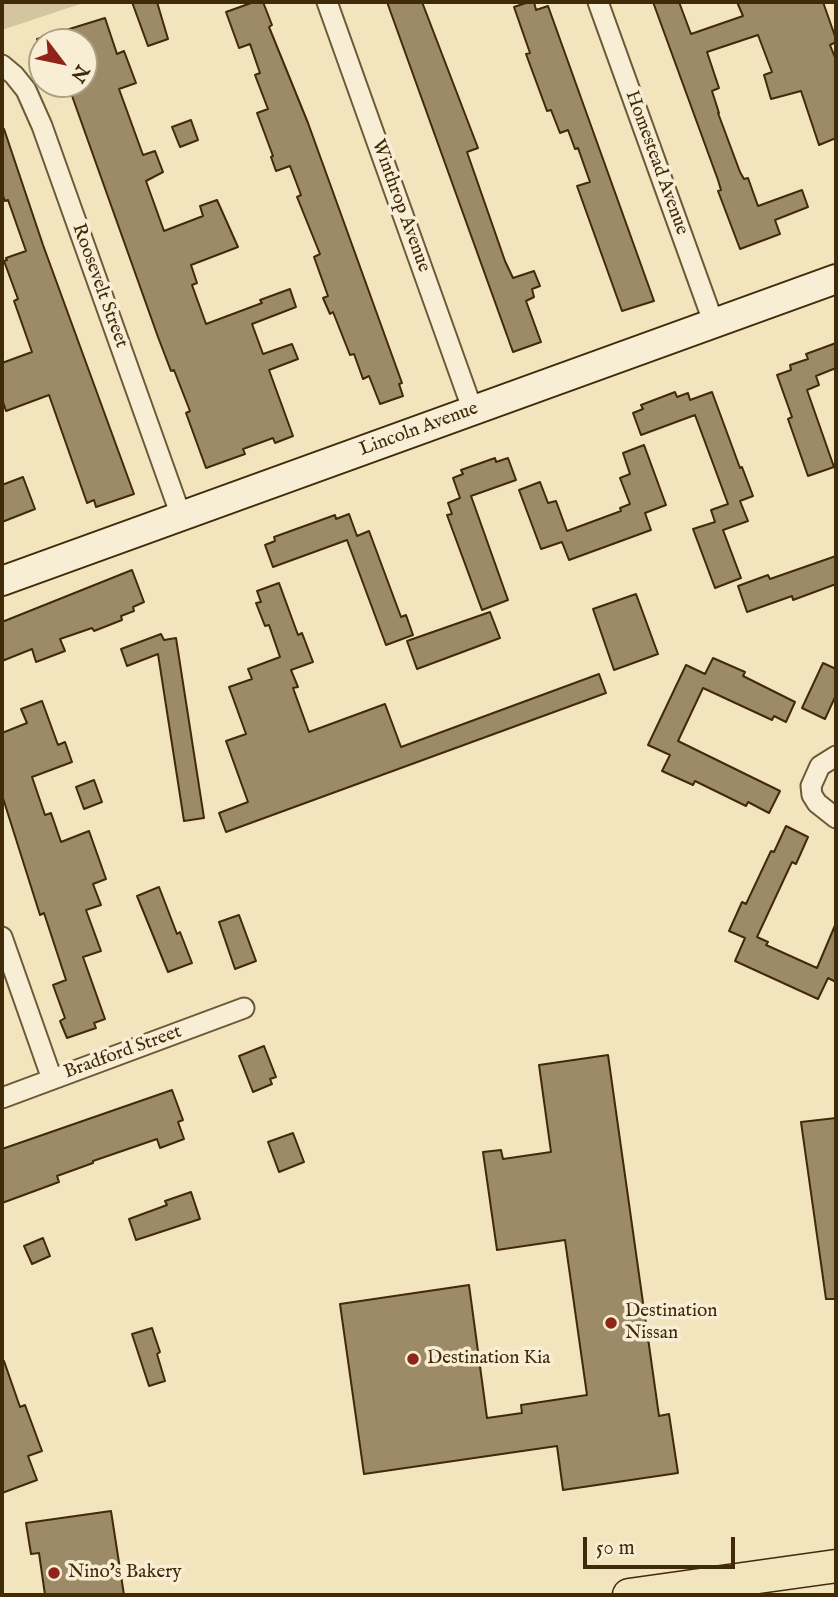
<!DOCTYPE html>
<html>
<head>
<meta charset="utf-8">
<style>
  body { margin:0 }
  #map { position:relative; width:838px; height:1597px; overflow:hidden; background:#f2e5be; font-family:"IM FELL English",serif }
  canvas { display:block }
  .frame { position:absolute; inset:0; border:4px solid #412a08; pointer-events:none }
  .north { position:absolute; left:28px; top:28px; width:70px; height:70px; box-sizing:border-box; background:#f7eed5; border:2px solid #aea083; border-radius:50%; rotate:122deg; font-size:19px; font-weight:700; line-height:28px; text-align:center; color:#412a08 }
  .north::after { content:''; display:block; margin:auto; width:24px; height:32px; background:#8f2418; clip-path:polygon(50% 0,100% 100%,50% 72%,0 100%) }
  .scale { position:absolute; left:583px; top:1537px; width:152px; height:32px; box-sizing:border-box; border:4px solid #412a08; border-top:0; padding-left:9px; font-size:21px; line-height:24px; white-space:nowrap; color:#412a08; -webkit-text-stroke:5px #f7eed5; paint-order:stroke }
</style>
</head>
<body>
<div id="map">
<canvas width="838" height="1597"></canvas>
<div class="frame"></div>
<div class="north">N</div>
<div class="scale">50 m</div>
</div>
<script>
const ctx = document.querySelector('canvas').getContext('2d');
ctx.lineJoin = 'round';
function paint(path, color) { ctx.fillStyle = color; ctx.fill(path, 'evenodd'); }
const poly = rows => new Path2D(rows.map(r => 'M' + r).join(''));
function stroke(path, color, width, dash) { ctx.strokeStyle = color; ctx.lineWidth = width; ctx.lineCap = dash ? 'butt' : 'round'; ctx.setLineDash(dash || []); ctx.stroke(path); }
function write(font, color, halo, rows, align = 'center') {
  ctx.font = font + ' "IM FELL English",serif'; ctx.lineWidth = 7; ctx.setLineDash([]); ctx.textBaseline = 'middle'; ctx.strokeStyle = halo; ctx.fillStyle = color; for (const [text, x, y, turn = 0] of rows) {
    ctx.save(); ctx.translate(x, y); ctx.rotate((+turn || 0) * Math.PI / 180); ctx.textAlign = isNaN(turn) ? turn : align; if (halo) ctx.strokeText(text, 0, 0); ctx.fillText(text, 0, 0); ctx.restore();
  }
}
const green = poly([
  [2,2,86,2,2,30]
]);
const building = poly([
  [132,2,157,2,168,39,148,46,132,2],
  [254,2,263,2,272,25,269,27,308,123,402,383,399,384,403,396,380,404,369,376,363,379,354,354,350,355,333,312,330,314,323,298,328,296,314,257,320,254,297,197,301,195,290,166,276,171,271,157,273,156,257,113,268,109,255,75,260,73,250,44,239,48,226,12,254,2],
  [387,2,422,2,478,148,467,152,505,261,513,278,534,271,540,286,532,289,534,297,526,301,541,342,513,352,387,2],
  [529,2,534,2,536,10,548,6,654,301,622,311,577,186,590,182,578,148,575,149,568,130,560,133,551,110,547,111,526,54,530,53,514,7,529,2],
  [653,2,679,2,691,34,743,16,737,2,823,2,836,39,836,42,830,45,836,60,836,138,819,145,801,91,771,99,764,75,772,72,758,35,707,52,719,88,712,91,719,113,718,113,740,172,744,179,748,178,758,206,802,190,808,207,775,220,780,234,740,249,718,191,721,190,718,180,653,2],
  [105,18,117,54,124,51,136,83,119,89,143,155,155,151,163,172,146,181,164,231,203,216,200,206,217,200,238,247,191,265,197,283,192,285,206,324,262,303,260,300,290,289,296,307,252,324,263,354,292,344,298,359,269,370,293,436,275,443,273,438,243,449,245,454,206,468,186,413,190,411,174,370,171,371,158,337,71,93,78,91,76,84,84,84,84,42,38,42,37,39,105,18],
  [191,120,198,140,180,147,172,127,191,120],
  [4,129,43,245,134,494,96,507,94,500,87,503,49,395,6,411,2,399,2,363,32,352,14,301,18,299,4,261,7,260,6,258,26,251,8,200,5,201,2,193,2,130,4,129],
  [836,343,836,368,816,376,819,385,807,390,834,467,808,476,788,419,792,417,777,375,791,370,790,365,808,359,806,354,836,343],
  [675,392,677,397,688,393,690,400,712,392,740,468,742,467,753,496,740,501,748,521,723,530,741,578,715,588,693,529,715,522,711,510,728,504,695,415,641,435,633,413,643,409,641,405,675,392],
  [644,445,666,505,645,513,651,530,569,560,562,542,541,549,519,490,540,482,548,503,556,501,567,531,621,511,620,508,630,504,620,478,630,474,623,453,644,445],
  [495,458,496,462,508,458,516,480,471,496,508,600,482,610,447,515,452,514,448,503,460,498,453,478,463,474,461,470,495,458],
  [23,477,35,509,2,522,2,485,23,477],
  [349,514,357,536,369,531,401,617,406,615,413,635,386,645,347,540,273,567,265,545,275,541,274,537,335,515,336,519,349,514],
  [836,556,836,584,793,600,792,596,747,612,738,586,768,575,770,579,836,556],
  [132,570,144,602,133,607,134,611,121,616,122,620,94,631,92,628,60,639,65,651,36,662,32,649,2,661,2,622,132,570],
  [279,583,298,635,302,633,313,662,291,670,298,687,293,688,309,732,385,704,401,747,599,674,606,693,226,832,219,813,248,802,226,741,246,734,229,687,252,679,248,669,280,657,269,625,265,626,256,603,261,602,257,591,279,583],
  [636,594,658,654,614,670,593,609,636,594],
  [490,612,500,638,417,669,407,641,490,612],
  [161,634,164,640,176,638,204,818,184,821,158,654,127,666,121,649,161,634],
  [713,658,745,672,743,676,795,702,786,722,774,716,772,720,703,688,678,741,780,791,769,813,748,802,746,806,695,781,693,785,662,771,670,755,648,745,686,665,705,674,713,658],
  [823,663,836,669,836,695,825,719,802,708,823,663],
  [42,701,58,745,65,742,72,762,32,777,45,815,51,813,61,842,89,831,106,879,93,884,101,905,86,910,101,951,83,957,105,1019,94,1023,96,1028,67,1038,60,1021,65,1018,53,985,66,980,44,913,40,915,2,795,2,733,27,723,21,709,42,701],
  [94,780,102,802,84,809,76,787,94,780],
  [786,826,808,837,796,864,792,862,757,937,768,942,766,945,817,968,836,923,836,982,828,978,818,999,735,961,745,938,729,931,742,902,746,904,771,851,774,852,786,826],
  [159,887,177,934,180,932,192,963,168,972,137,896,159,887],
  [239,915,256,961,235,969,219,922,239,915],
  [264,1046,276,1077,270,1079,272,1084,253,1092,239,1056,264,1046],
  [608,1055,659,1416,669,1414,678,1473,563,1490,557,1446,364,1474,340,1304,469,1285,487,1418,522,1413,521,1405,587,1395,565,1240,497,1250,483,1152,501,1150,503,1159,551,1152,539,1065,608,1055],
  [172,1090,183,1120,178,1122,184,1139,160,1148,157,1139,93,1161,93,1163,57,1176,59,1182,2,1203,2,1149,172,1090],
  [836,1118,836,1299,826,1299,801,1122,836,1118],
  [293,1133,304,1162,279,1172,268,1142,293,1133],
  [191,1192,200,1219,136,1240,129,1219,167,1205,165,1201,191,1192],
  [43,1238,50,1256,32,1264,24,1246,43,1238],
  [152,1328,160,1352,157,1354,165,1381,149,1386,132,1334,152,1328],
  [4,1361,20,1407,25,1405,42,1451,28,1456,37,1480,2,1493,2,1362,4,1361],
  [111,1511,124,1595,45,1595,39,1553,31,1554,26,1523,111,1511]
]);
const street = poly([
  [327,2,473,411],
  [598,2,714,324],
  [2,65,14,75,26,90,42,126,181,516],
  [836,756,820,766,811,786,812,795,817,803,836,818],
  [2,937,52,1079],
  [2,1098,244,1008]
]);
const secondary = poly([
  [2,581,836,279]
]);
const primary = poly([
  [629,1595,836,1566]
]);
const markers = [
  [611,1323,7,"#8f2418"],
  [413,1359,7,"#8f2418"],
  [54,1573,7,"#8f2418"]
];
const streetNames = [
  ["Homestead Avenue",656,163,70],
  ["Winthrop Avenue",400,206,70],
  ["Roosevelt Street",99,286,70],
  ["Lincoln Avenue",419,430,-20],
  ["Bradford Street",123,1053,-20]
];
const poiNames = [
  ["Destination",625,1312],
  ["Nissan",625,1334],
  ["Destination Kia",427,1359],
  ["Nino's Bakery",68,1573]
];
paint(green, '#d4c59f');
paint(building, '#9d8b67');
stroke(building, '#412a08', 2);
stroke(street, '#6d5936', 23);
stroke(secondary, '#412a08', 32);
stroke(primary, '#412a08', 35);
stroke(street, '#f7eed5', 19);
stroke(secondary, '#f7eed5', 28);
stroke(primary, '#f2e5be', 32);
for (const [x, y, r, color] of markers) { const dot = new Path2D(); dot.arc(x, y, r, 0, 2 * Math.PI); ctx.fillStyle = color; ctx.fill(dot); stroke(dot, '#f7eed5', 2.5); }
write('19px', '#412a08', '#f7eed5', streetNames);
write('19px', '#412a08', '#f7eed5', poiNames, 'left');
</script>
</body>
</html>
